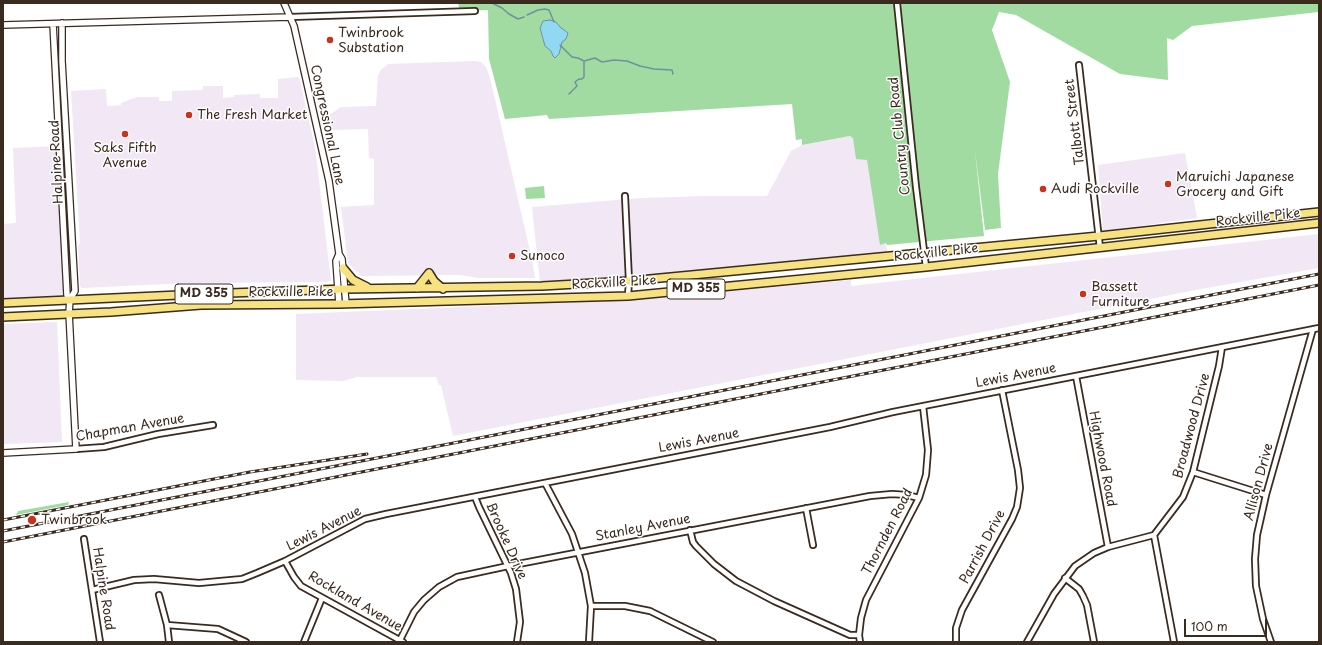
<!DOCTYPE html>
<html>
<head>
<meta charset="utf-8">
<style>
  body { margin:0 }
  #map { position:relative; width:1322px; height:645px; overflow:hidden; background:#fff; font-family:"Playpen Sans",sans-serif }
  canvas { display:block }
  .frame { position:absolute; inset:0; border:4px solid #3b2a1e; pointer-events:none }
  .scale { position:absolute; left:1184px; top:619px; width:83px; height:18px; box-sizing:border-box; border:2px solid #3b2a1e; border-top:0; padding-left:5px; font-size:12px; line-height:14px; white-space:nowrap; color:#3b2a1e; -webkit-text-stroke:3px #fff; paint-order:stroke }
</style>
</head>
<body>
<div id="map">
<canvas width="1322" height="645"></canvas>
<div class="frame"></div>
<div class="scale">100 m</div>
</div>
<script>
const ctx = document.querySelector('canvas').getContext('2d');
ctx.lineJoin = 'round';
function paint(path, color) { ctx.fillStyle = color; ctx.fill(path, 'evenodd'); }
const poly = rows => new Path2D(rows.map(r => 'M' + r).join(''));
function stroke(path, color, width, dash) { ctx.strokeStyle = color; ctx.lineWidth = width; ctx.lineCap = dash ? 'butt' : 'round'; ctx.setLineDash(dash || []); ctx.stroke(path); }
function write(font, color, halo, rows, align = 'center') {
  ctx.font = font + ' "Playpen Sans",sans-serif'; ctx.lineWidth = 3; ctx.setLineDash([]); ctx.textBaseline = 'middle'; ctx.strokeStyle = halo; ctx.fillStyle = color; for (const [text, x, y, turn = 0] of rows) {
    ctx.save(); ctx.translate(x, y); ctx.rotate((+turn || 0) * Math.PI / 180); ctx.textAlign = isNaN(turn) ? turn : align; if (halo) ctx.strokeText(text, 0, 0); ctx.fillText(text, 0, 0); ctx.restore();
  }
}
const built = poly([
  [475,61,481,62,486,67,490,78,532,260,535,278,480,278,459,275,361,276,348,263,341,207,374,205,374,159,369,158,368,129,330,130,328,116,341,107,376,106,378,75,381,70,388,64],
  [299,77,315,147,331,281,322,282,187,283,82,288,80,286,78,246,80,243,71,91,106,89,107,106,121,105,121,103,137,97,159,97,159,101,172,101,172,91,203,90,203,86,223,86,223,98,234,97,234,95,260,94,260,98,278,98,278,79],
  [862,134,870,156,888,255,712,272,540,283,532,207,641,198,706,196,767,196,791,151,802,145],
  [60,146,67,295,3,298,3,224,16,223,13,148],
  [1185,153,1197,218,1103,231,1098,165],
  [1319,234,1319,268,1201,289,453,436,441,385,439,385,436,377,357,377,343,381,296,380,296,314,508,305,698,294,851,280,851,286],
  [57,322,62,442,3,444,3,324]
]);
const green = poly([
  [458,3,1319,3,1319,12,1192,26,1173,40,1167,38,1168,80,1120,74,1016,15,999,12,992,30,1010,82,998,174,1001,228,985,230,975,151,984,236,887,245,886,243,880,245,867,160,856,159,853,138,850,136,802,145,802,139,796,140,792,104,549,119,547,115,505,119,489,59,488,10,460,11],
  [544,186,545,198,526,199,525,188],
  [69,502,68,505,16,515,18,511]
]);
const water = poly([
  [550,20,556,22,560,27,568,33,566,39,562,42,559,54,555,58,553,56,551,51,545,46,540,28,543,21,550,20]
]);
const stream = poly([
  [492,3,502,8,509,14,518,19,524,17],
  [527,15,538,10,545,9,549,10,554,22],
  [560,45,572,57,578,58,584,61,584,77,582,79,579,79,575,82,577,86,569,94],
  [584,61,595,58,602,62,614,60,627,61,640,66,654,69,672,70,673,74]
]);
const minor = poly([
  [897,3,916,187,926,267],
  [290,17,475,11],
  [1079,65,1100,248],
  [625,196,629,281,628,296],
  [1076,376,1108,547],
  [76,449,104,447,158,434,213,425],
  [1193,472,1266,495],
  [545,483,572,534,585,573,591,606,589,642],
  [475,497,479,507,511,573,516,589,520,622,517,642],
  [806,508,813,545],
  [690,530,693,542,696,546,714,564,736,581,774,601,850,635,859,635],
  [84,539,100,642],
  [285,561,294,577,301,586,403,642],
  [1065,578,1079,589,1083,596,1087,605,1094,642],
  [92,590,134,580,154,579,199,583,242,579,257,573,285,561,365,519,386,514,830,427,893,412,1319,328],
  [159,595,167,625,169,642],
  [591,606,625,606,650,611,713,642],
  [167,625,218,629,246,642],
  [304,642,322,598],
  [399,642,414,612,424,600,439,587,457,577,508,566,870,496,892,494,907,495,919,498],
  [860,642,859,635,861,618,866,600,919,498,926,475,928,450,923,406],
  [956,642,956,628,962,610,1012,519,1017,507,1020,488,1018,470,1002,390],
  [1027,642,1054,594,1075,566,1094,553,1108,547,1154,535],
  [1174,642,1154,535,1183,497,1193,472,1219,366,1222,347],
  [1271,642,1263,619,1256,586,1255,559,1257,535,1266,495,1313,329]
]);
const tertiary = poly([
  [284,3,294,26,329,181,339,254,342,259,346,304],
  [53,24,67,295,70,299],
  [3,25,290,17],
  [339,254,336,261,339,304],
  [3,453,76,449,69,313,70,299,75,291,62,61,62,23]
]);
const primary = poly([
  [343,268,353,280,367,287],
  [429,273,434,281,443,289],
  [417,288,429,273],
  [3,303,201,294,346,289,542,286,629,281,1099,236,1319,212],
  [3,317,111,312,201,305,339,304,628,296,926,267,1319,223]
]);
const rail = poly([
  [3,520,250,472,367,454],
  [3,531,1319,274],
  [3,542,1319,285]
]);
const markers = [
  [330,40,4,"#c8321e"],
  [189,115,4,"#c8321e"],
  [125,134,4,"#c8321e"],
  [1168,184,4,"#c8321e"],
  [1043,189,4,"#c8321e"],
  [512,256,4,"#c8321e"],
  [1083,294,4,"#c8321e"],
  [32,520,5,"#c8321e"]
];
const shields = [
  [696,289,58],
  [204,294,58]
];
const shieldNames = [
  ["MD 355",696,289],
  ["MD 355",204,294]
];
const poiNames = [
  ["Twinbrook",338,33],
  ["Substation",338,48],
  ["The Fresh Market",197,115],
  ["Saks Fifth",125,148,"center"],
  ["Avenue",125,163,"center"],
  ["Maruichi Japanese",1176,177],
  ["Grocery and Gift",1176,192],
  ["Audi Rockville",1051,189],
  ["Sunoco",520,256],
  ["Bassett",1091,287],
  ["Furniture",1091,302],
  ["Twinbrook",41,520]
];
const streetNames = [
  ["Talbott Street",1075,122,-97],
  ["Congressional Lane",327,125,78],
  ["Country Club Road",900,136,-96],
  ["Halpine Road",57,162,-93],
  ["Rockville Pike",1258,218,-6],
  ["Rockville Pike",936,253,-6],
  ["Rockville Pike",614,283,-3],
  ["Rockville Pike",291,292],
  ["Lewis Avenue",1016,376,-11],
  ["Broadwood Drive",1192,426,-75],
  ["Chapman Avenue",130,428,-10],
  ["Lewis Avenue",699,441,-11],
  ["Highwood Road",1102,459,79],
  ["Allison Drive",1259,482,-75],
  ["Stanley Avenue",643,528,-11],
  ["Lewis Avenue",324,529,-27],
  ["Thornden Road",888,532,-63],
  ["Brooke Drive",506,541,66],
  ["Parrish Drive",983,547,-62],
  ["Halpine Road",103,589,81],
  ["Rockland Avenue",355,602,30]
];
paint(built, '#f1e7f5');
paint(green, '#a1dba1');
paint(water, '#91d9f3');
stroke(water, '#6f939e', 1);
stroke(stream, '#6f939e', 1.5);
stroke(minor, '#3b2a1e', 8);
stroke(tertiary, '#3b2a1e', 8);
stroke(primary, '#3b2a1e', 10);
stroke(minor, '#fff', 4.5);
stroke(tertiary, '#fff', 5.5);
stroke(primary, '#f7e281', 7);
stroke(rail, '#3b2a1e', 3);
stroke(rail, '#fff', 1.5, [4.5]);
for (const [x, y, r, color] of markers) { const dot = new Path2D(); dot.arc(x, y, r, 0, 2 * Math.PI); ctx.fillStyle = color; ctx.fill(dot); stroke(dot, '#fff', 1.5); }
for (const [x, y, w] of shields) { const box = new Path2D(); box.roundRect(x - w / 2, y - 10, w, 20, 3); ctx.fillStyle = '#fff'; ctx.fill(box); stroke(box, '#3b2a1e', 1); }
write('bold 12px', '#3b2a1e', null, shieldNames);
write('13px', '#3b2a1e', '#fff', poiNames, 'left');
write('13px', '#3b2a1e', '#fff', streetNames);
</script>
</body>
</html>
